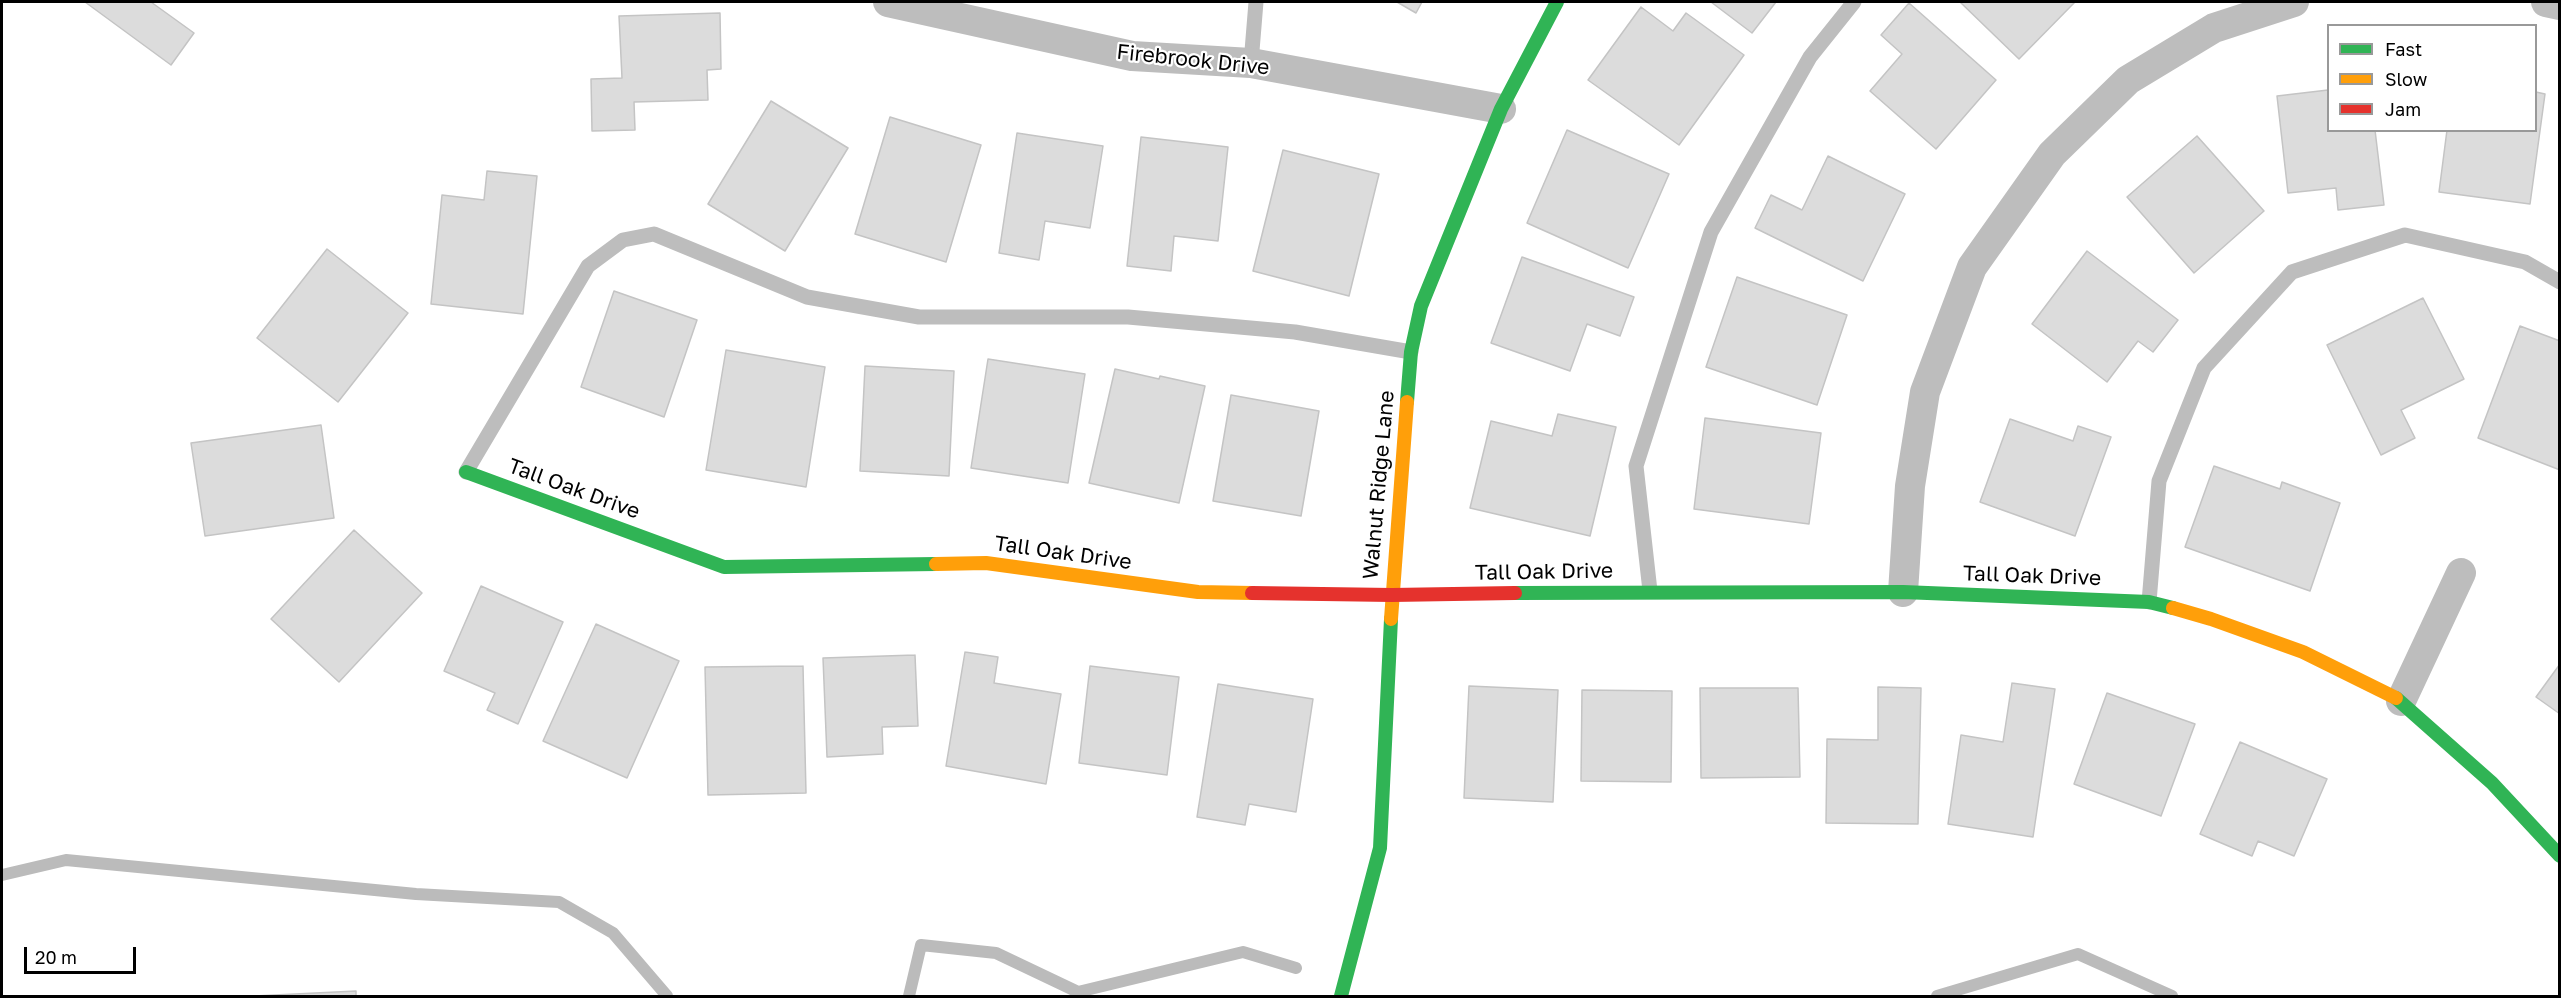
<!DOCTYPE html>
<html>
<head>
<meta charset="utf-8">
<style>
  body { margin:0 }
  #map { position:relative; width:2561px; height:998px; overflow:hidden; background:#fff; font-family:"Golos Text",sans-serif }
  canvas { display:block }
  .frame { position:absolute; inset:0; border:3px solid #000; pointer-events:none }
  .legend { position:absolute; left:2327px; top:24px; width:210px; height:108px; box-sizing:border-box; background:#fff; border:2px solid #999; margin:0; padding:8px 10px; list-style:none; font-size:18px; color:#000 }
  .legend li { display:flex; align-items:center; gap:12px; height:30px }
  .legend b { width:30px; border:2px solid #999 }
  .scale { position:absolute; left:24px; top:947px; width:112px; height:27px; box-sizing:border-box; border:3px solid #000; border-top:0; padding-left:8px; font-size:18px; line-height:21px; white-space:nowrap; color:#000; -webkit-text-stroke:4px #fff; paint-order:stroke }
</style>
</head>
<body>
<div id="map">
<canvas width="2561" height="998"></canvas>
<div class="frame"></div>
<ul class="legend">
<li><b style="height:8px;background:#30b455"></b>Fast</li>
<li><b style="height:8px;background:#ff9f0a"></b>Slow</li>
<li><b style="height:8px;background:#e5322d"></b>Jam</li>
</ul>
<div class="scale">20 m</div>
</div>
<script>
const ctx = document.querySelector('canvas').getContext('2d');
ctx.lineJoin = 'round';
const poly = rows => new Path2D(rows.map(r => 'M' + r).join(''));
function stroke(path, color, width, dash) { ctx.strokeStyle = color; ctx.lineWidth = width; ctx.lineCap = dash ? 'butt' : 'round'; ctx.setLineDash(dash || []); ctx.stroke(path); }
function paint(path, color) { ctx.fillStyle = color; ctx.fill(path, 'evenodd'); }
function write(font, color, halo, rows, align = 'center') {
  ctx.font = font + ' "Golos Text",sans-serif'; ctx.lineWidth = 4.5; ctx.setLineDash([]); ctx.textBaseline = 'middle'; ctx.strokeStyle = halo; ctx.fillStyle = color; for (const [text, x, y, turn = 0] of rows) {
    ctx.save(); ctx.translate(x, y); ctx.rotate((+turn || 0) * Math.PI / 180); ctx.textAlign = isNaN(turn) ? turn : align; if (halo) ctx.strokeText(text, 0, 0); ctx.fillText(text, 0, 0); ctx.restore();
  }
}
const stream = poly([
  [2,875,66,860,416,894,559,902,613,933,667,996],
  [909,996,921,945,996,953,1078,992,1243,952,1296,968],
  [1937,996,2078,954,2172,996]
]);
const building = poly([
  [85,2,151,2,194,33,171,65,85,2],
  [1397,2,1422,2,1416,13,1397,2],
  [1711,2,1776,2,1752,33,1711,2],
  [1960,2,2075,2,2019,59,1960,2],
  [1909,3,1996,80,1936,149,1870,91,1902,54,1881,35,1909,3],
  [1641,7,1673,31,1686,13,1744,55,1679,145,1588,80,1641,7],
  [720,13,721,69,707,70,708,100,634,102,635,130,592,131,591,79,622,78,619,16,720,13],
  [2328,90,2328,130,2375,130,2384,205,2338,210,2336,188,2288,193,2277,96,2328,90],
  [2536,92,2545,94,2530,204,2439,192,2447,130,2536,130,2536,92],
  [771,101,848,148,785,251,708,204,771,101],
  [890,117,981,145,946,262,855,234,890,117],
  [1567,130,1669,174,1628,268,1527,223,1567,130],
  [1017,133,1103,146,1090,228,1045,221,1039,260,999,253,1017,133],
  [2197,136,2264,211,2194,273,2127,197,2197,136],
  [1141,137,1228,147,1218,241,1174,236,1171,271,1127,266,1141,137],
  [1283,150,1379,174,1349,296,1253,271,1283,150],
  [1828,156,1905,194,1863,281,1755,228,1771,195,1802,210,1828,156],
  [487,171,537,176,523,314,431,304,442,195,484,200,487,171],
  [327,249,408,313,338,402,257,338,327,249],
  [2087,251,2178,320,2153,352,2138,341,2107,382,2032,324,2087,251],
  [1522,257,1634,297,1620,336,1587,324,1570,371,1491,343,1522,257],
  [1737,277,1847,315,1817,405,1706,367,1737,277],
  [614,291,697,320,664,417,581,387,614,291],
  [2423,298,2464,379,2401,410,2415,438,2381,455,2327,345,2423,298],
  [2520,326,2560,341,2560,470,2478,438,2520,326],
  [726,350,825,367,806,487,706,470,726,350],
  [988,359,1085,374,1068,483,971,468,988,359],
  [865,366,954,371,949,476,860,471,865,366],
  [1115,369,1159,379,1160,376,1205,386,1179,503,1089,483,1115,369],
  [1231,395,1319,411,1301,516,1213,501,1231,395],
  [1558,414,1616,427,1590,536,1470,508,1491,421,1552,436,1558,414],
  [1705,418,1821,433,1809,524,1694,509,1705,418],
  [2010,419,2073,441,2078,426,2111,437,2075,536,1980,502,2010,419],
  [321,425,334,518,205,536,191,443,321,425],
  [2214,466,2280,489,2282,482,2340,503,2310,591,2185,547,2214,466],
  [354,530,422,593,339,682,271,619,354,530],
  [481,586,563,622,518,724,487,710,495,693,444,671,481,586],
  [596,624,679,661,627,778,543,741,596,624],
  [965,652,998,657,994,683,1061,694,1046,784,946,766,965,652],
  [915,655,918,726,882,727,883,754,827,757,823,658,915,655],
  [2560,664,2560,714,2536,697,2560,664],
  [803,666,806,793,708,795,705,667,803,666],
  [1090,666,1179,677,1167,775,1079,763,1090,666],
  [2012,683,2055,689,2033,837,1948,824,1961,735,2003,742,2012,683],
  [1218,684,1313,699,1296,812,1249,804,1245,825,1197,817,1218,684],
  [1469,686,1558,690,1553,802,1464,798,1469,686],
  [1878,687,1921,688,1918,824,1826,823,1827,739,1878,740,1878,687],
  [1700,688,1798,688,1800,777,1701,778,1700,688],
  [1582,690,1672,691,1671,782,1581,781,1582,690],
  [2107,693,2195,724,2161,816,2074,784,2107,693],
  [2240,742,2327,779,2294,856,2258,841,2252,856,2200,834,2240,742],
  [356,991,356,996,254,996,356,991]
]);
const lane = poly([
  [1251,63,1256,2],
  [466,472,588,266,623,240,654,234,807,297,919,317,1128,317,1295,332,1411,352],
  [1650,591,1636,466,1711,232,1810,57,1854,2],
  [2149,602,2159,481,2204,368,2292,272,2405,235,2525,262,2560,282]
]);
const street = poly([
  [888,2,1132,56,1251,63,1501,109],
  [2546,2,2560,5],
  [1903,592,1910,486,1925,392,1972,267,2052,154,2128,80,2214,28,2294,2],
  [2401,701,2461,573]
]);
const fast = poly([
  [1407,402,1411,352,1421,306,1501,109,1557,2],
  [466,472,724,567,936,564],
  [1515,593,1903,592,2149,602,2173,608],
  [2396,698,2492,783,2560,856],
  [1341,996,1380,848,1391,619]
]);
const slow = poly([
  [936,564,986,563,1198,592,1252,593],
  [2173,608,2211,619,2303,652,2396,698],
  [1391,619,1407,402]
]);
const jam = poly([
  [1252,593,1392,595,1515,593]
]);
const streetNames = [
  ["Firebrook Drive",1193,60,6],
  ["Walnut Ridge Lane",1379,485,-85],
  ["Tall Oak Drive",574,489,20],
  ["Tall Oak Drive",1063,553,8],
  ["Tall Oak Drive",1544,572,-1],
  ["Tall Oak Drive",2032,576,2]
];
stroke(stream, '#bbb', 12);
paint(building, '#dcdcdc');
stroke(building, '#c4c4c4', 1.5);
stroke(lane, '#bdbdbd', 15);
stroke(street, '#bdbdbd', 30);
stroke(fast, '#30b455', 14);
stroke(slow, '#ff9f0a', 14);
stroke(jam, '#e5322d', 14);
write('21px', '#000', '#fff', streetNames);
</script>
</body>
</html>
